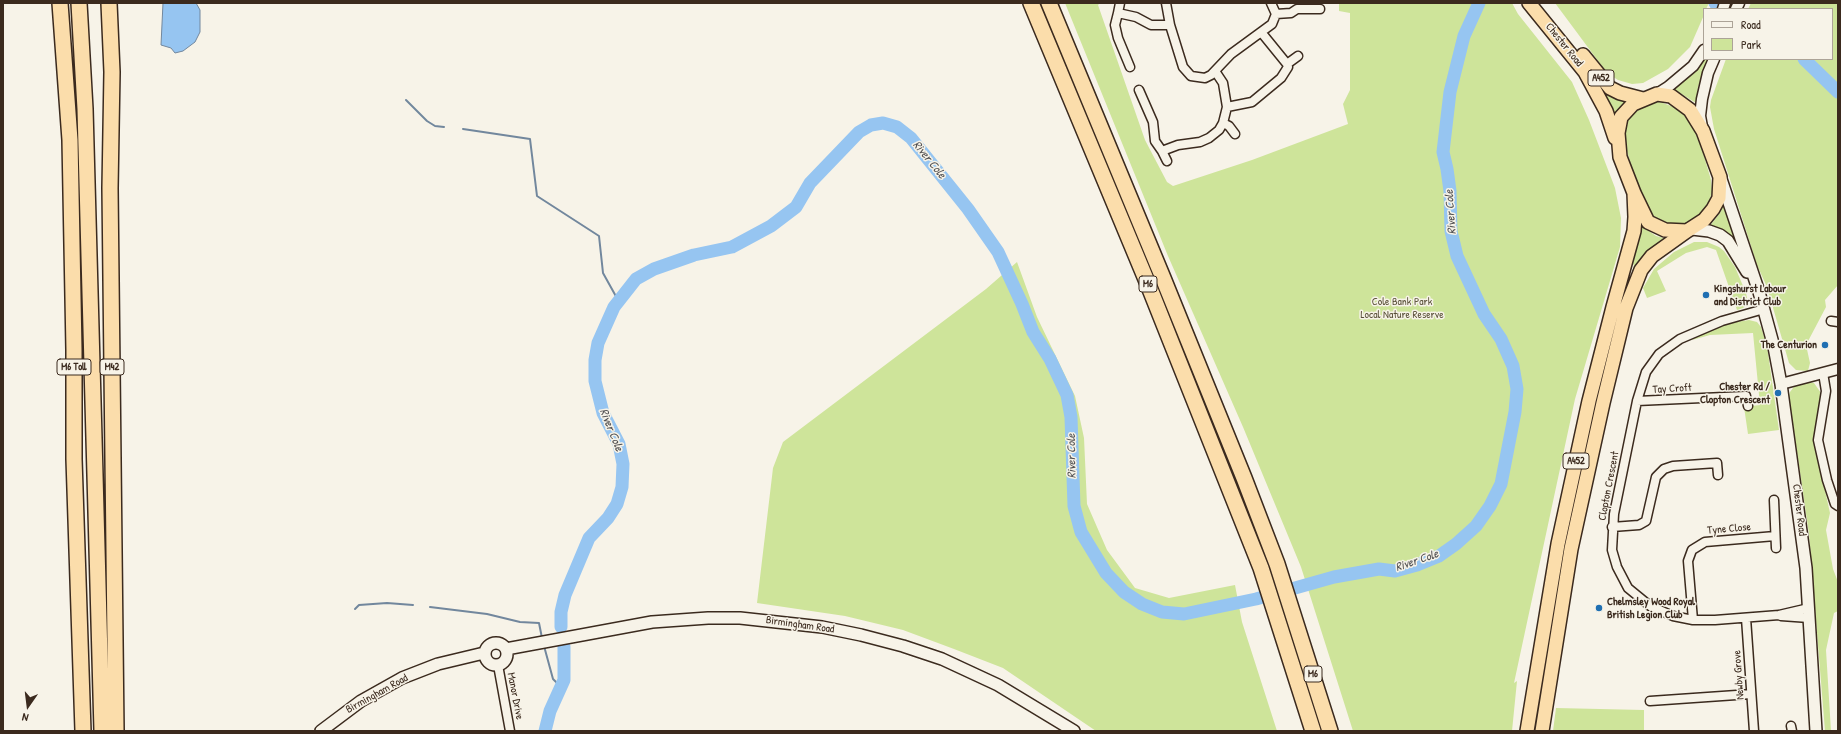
<!DOCTYPE html>
<html>
<head>
<meta charset="utf-8">
<style>
  body { margin:0 }
  #map { position:relative; width:1841px; height:734px; overflow:hidden; background:#f7f3e8; font-family:"Patrick Hand",sans-serif }
  canvas { display:block }
  .frame { position:absolute; inset:0; border:4px solid #3b2a1e; pointer-events:none }
  .legend { position:absolute; left:1703px; top:8px; width:130px; height:52px; box-sizing:border-box; background:#f7f3e8; border:1px solid #aca397; margin:0; padding:5px 7px; list-style:none; font-size:12px; color:#3b2a1e }
  .legend li { display:flex; align-items:center; gap:8px; height:20px }
  .legend b { width:20px; border:1px solid #aca397 }
  .north { position:absolute; left:8px; top:686px; width:40px; height:40px; -webkit-text-stroke:3px #f7f3e8; paint-order:stroke; rotate:194deg; font-size:11px; font-weight:700; line-height:16px; text-align:center; color:#3b2a1e }
  .north::after { content:''; display:block; margin:auto; width:14px; height:18px; background:#3b2a1e; clip-path:polygon(50% 0,100% 100%,50% 72%,0 100%) }
</style>
</head>
<body>
<div id="map">
<canvas width="1841" height="734"></canvas>
<div class="frame"></div>
<ul class="legend">
<li><b style="height:5px;background:#f7f3e8"></b>Road</li>
<li><b style="height:11px;background:#cee49a"></b>Park</li>
</ul>
<div class="north">N</div>
</div>
<script>
const ctx = document.querySelector('canvas').getContext('2d');
ctx.lineJoin = 'round';
function paint(path, color) { ctx.fillStyle = color; ctx.fill(path, 'evenodd'); }
const poly = rows => new Path2D(rows.map(r => 'M' + r).join(''));
function stroke(path, color, width, dash) { ctx.strokeStyle = color; ctx.lineWidth = width; ctx.lineCap = dash ? 'butt' : 'round'; ctx.setLineDash(dash || []); ctx.stroke(path); }
function write(font, color, halo, rows, align = 'center') {
  ctx.font = font + ' "Patrick Hand",sans-serif'; ctx.lineWidth = 3; ctx.setLineDash([]); ctx.textBaseline = 'middle'; ctx.strokeStyle = halo; ctx.fillStyle = color; for (const [text, x, y, turn = 0] of rows) {
    ctx.save(); ctx.translate(x, y); ctx.rotate((+turn || 0) * Math.PI / 180); ctx.textAlign = isNaN(turn) ? turn : align; if (halo) ctx.strokeText(text, 0, 0); ctx.fillText(text, 0, 0); ctx.restore();
  }
}
const green = poly([
  [1065,3,1100,3,1098,5,1145,140,1167,182,1173,186,1252,160,1348,124,1343,104,1350,90,1350,13,1339,11,1339,3,1512,3,1518,14,1572,82,1589,120,1615,188,1621,218,1620,247,1575,399,1514,683,1517,681,1512,731,1353,731,1301,567,1243,427,1168,256],
  [1555,3,1709,3,1706,9,1704,9,1704,15,1690,47,1668,69,1643,83,1632,84,1618,80,1607,73],
  [1751,3,1838,3,1838,85,1813,59,1832,59,1832,9,1748,9],
  [1570,46,1629,100,1620,107,1614,117],
  [1704,58,1708,59,1698,87,1696,103,1680,93,1669,90,1690,74],
  [1726,59,1797,59,1838,98,1838,285,1825,300,1826,307,1806,345,1810,363,1808,371,1796,370,1789,363,1767,287,1757,265,1714,129,1710,107,1711,100],
  [1660,102,1682,110,1690,120,1702,149,1711,180,1712,192,1708,205,1700,216,1692,222,1683,225,1664,224,1647,212,1634,175,1624,141,1628,121,1633,114,1648,103],
  [1724,203,1738,244,1731,238,1709,227,1720,213],
  [1639,224,1656,236,1667,239,1642,260,1629,282,1634,265,1631,263],
  [1694,242,1707,242,1719,247,1724,251,1735,267,1746,293,1748,303,1743,308,1737,310,1716,250,1707,247,1686,253,1657,271,1666,291,1647,298,1643,288,1654,269,1674,252],
  [1017,262,1037,317,1075,396,1084,438,1087,504,1107,550,1135,588,1169,598,1235,585,1242,622,1277,731,1096,731,1003,668,954,649,903,630,845,616,757,603,773,468,783,442,986,289],
  [1749,320,1757,322,1761,327,1767,346,1779,430,1748,434,1744,407,1760,405,1753,333,1710,335,1692,340,1699,333,1736,322],
  [1807,382,1814,383,1821,393,1814,440,1830,513,1826,530,1833,569,1838,582,1838,611,1834,613,1826,650,1831,731,1825,731,1809,534,1789,397,1790,392,1796,384],
  [1556,708,1644,710,1644,731,1553,731]
]);
const water = poly([
  [163,3,196,3,200,10,200,32,195,42,183,51,175,53,171,48,161,45,163,3]
]);
const stream = poly([
  [406,100,427,121,435,126,444,127],
  [463,129,530,139,537,196,599,236,603,273,618,300],
  [430,607,487,614,520,622,539,623,542,638],
  [355,609,359,605,387,603,413,605],
  [544,646,553,679,561,687]
]);
const river = poly([
  [1715,3,1729,9],
  [1804,59,1838,92],
  [561,627,561,612,565,595,589,538,608,518,617,504,622,487,623,464,619,444,603,413,595,381,595,360,598,343,614,307,636,279,654,269,694,255,732,247,771,226,796,207,810,183,859,132,871,125,883,123,897,127,911,138,968,209,998,252,1022,304,1033,332,1050,359,1067,395,1071,417,1074,506,1081,532,1106,573,1124,592,1142,604,1162,612,1184,614,1256,599,1334,577,1379,569,1395,571,1417,565,1439,556,1456,544,1476,526,1490,506,1501,484,1515,412,1517,389,1513,366,1501,339,1484,314,1457,256,1451,231,1450,191,1447,169,1443,152,1450,92,1464,36,1479,3],
  [545,731,550,711,564,680,564,647]
]);
const minor = poly([
  [1166,3,1170,25,1183,67,1191,76,1205,78,1211,75,1231,54,1272,24,1276,14,1271,3],
  [1118,13,1120,3],
  [1276,14,1291,13,1297,9,1320,9],
  [1287,64,1298,56],
  [1130,67,1118,38,1115,25,1118,13,1136,17,1151,25,1170,25],
  [1139,90,1153,122,1155,141,1162,151,1178,145,1200,142,1209,138,1219,130,1223,123,1227,107,1223,83,1215,71],
  [1227,107,1252,102,1281,78,1288,67,1287,64,1261,32],
  [1223,123,1229,126,1235,134],
  [1162,151,1167,161],
  [1764,309,1722,321,1680,339,1659,354,1646,372,1637,401,1614,514,1612,550,1617,567,1628,588,1650,606,1673,616,1693,620,1715,620,1779,615,1809,608],
  [1831,321,1838,322],
  [1823,373,1826,391,1818,440,1827,480,1835,504,1838,506],
  [1637,401,1746,396,1748,406],
  [1774,500,1776,548],
  [1612,527,1639,525,1646,521,1656,477,1664,469,1673,466,1717,463,1718,475],
  [1781,616,1809,618],
  [1746,618,1754,731],
  [1693,620,1688,561,1692,550,1705,542,1775,536],
  [498,665,510,731],
  [1650,701,1751,694],
  [1791,726,1792,731]
]);
const tertiary = poly([
  [1723,9,1725,3],
  [1736,9,1739,3],
  [1657,94,1668,87,1693,66,1704,50],
  [1702,127,1700,116,1702,99,1708,73,1714,59],
  [1781,384,1838,369]
]);
const secondary = poly([
  [1721,179,1759,292,1774,347,1781,384,1806,568,1816,731],
  [1692,229,1709,231,1720,235,1728,241,1747,272],
  '485 654a11 11 0 1 1 22 0a11 11 0 1 1-22 0Z',
  [506,649,652,622,708,618,740,618,822,627,861,635,903,646,942,659,998,685,1074,731],
  [321,731,361,701,402,678,438,664,484,653]
]);
const trunk = poly([
  [1529,3,1585,72,1606,111,1615,138],
  [1583,55,1610,88,1620,93,1643,99],
  [1657,94,1671,96,1690,110,1703,131,1720,177,1719,198,1713,209,1704,220,1687,231,1665,230,1648,222,1634,193,1620,157,1618,133,1621,117,1633,104,1657,94],
  [1527,731,1558,544,1589,401,1613,307,1634,231,1635,217,1634,193],
  [1542,731,1571,549,1603,403,1626,308,1641,270,1652,256,1687,231]
]);
const motorway = poly([
  [60,3,70,140,74,350,74,459,83,731],
  [79,3,85,109,102,731],
  [109,3,112,72,110,188,116,731],
  [1031,3,1148,284,1261,568,1313,731],
  [1049,3,1163,278,1244,478,1277,564,1330,731]
]);
const markers = [
  [1706,295,4,"#1f6fb2"],
  [1825,345,4,"#1f6fb2"],
  [1778,393,4,"#1f6fb2"],
  [1599,608,4,"#1f6fb2"]
];
const shields = [
  [1601,78,26],
  [1148,284,18],
  [74,367,34],
  [112,367,24],
  [1576,461,26],
  [1313,674,18]
];
const shieldNames = [
  ["A452",1601,78],
  ["M6",1148,284],
  ["M6 Toll",74,367],
  ["M42",112,367],
  ["A452",1576,461],
  ["M6",1313,674]
];
const streetNames = [
  ["Chester Road",1564,45,51],
  ["Tay Croft",1672,389,-3],
  ["Clopton Crescent",1609,486,-79],
  ["Chester Road",1799,510,83],
  ["Tyne Close",1729,529,-5],
  ["Birmingham Road",800,625,8],
  ["Newby Grove",1739,675,-94],
  ["Birmingham Road",377,694,-29],
  ["Manor Drive",515,696,79]
];
const poiNames = [
  ["Kingshurst Labour",1714,289],
  ["and District Club",1714,302],
  ["The Centurion",1817,345,"right"],
  ["Chester Rd /",1770,387,"right"],
  ["Clopton Crescent",1770,400,"right"],
  ["Chelmsley Wood Royal",1607,602],
  ["British Legion Club",1607,615]
];
const parkNames = [
  ["Cole Bank Park",1402,302],
  ["Local Nature Reserve",1402,315]
];
const waterNames = [
  ["River Cole",929,160,51],
  ["River Cole",1451,212,-94],
  ["River Cole",611,430,68],
  ["River Cole",1072,456,-91],
  ["River Cole",1417,561,-19]
];
paint(green, '#cee49a');
paint(water, '#96c5f1');
stroke(water, '#72879d', 1);
stroke(stream, '#72879d', 2);
stroke(river, '#96c5f1', 13);
stroke(minor, '#3b2a1e', 11);
stroke(tertiary, '#3b2a1e', 13);
stroke(secondary, '#3b2a1e', 14);
stroke(trunk, '#3b2a1e', 16);
stroke(motorway, '#3b2a1e', 18);
stroke(minor, '#f7f3e8', 8);
stroke(tertiary, '#f7f3e8', 10);
stroke(secondary, '#f7f3e8', 11);
stroke(trunk, '#fbddab', 13);
stroke(motorway, '#fbddab', 15);
for (const [x, y, r, color] of markers) { const dot = new Path2D(); dot.arc(x, y, r, 0, 2 * Math.PI); ctx.fillStyle = color; ctx.fill(dot); stroke(dot, '#f7f3e8', 1.5); }
for (const [x, y, w] of shields) { const box = new Path2D(); box.roundRect(x - w / 2, y - 8, w, 16, 3); ctx.fillStyle = '#f7f3e8'; ctx.fill(box); stroke(box, '#3b2a1e', 1); }
write('bold 10px', '#3b2a1e', null, shieldNames);
write('11px', '#3b2a1e', '#f7f3e8', streetNames);
write('bold 11px', '#3b2a1e', '#f7f3e8', poiNames, 'left');
write('11px', '#584f37', '#f7f3e8', parkNames);
write('italic 12px', '#525153', '#f7f3e8', waterNames);
</script>
</body>
</html>
